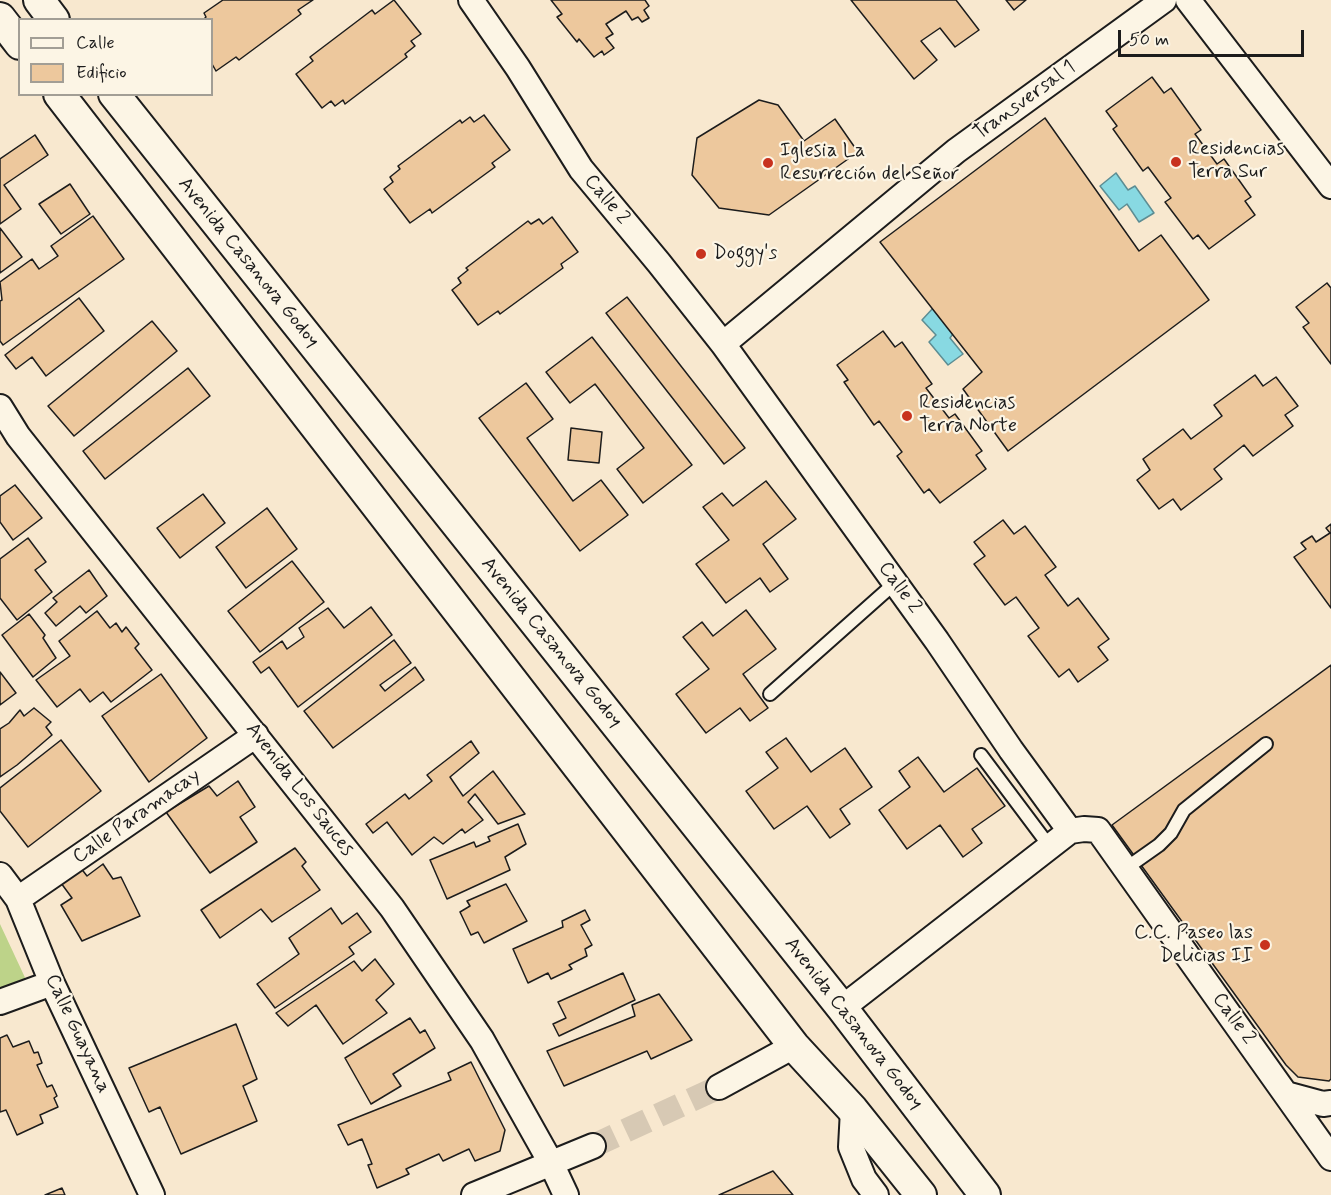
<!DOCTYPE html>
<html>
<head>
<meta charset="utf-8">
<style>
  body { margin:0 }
  #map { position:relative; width:1331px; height:1195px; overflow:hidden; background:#f8e8cf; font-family:Mynerve,sans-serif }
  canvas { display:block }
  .legend { position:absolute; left:18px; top:18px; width:195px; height:78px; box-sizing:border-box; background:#fcf5e5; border:2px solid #a29e95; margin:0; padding:8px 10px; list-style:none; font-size:18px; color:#1c1c1c }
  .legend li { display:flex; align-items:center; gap:12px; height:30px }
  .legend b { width:30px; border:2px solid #a29e95 }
  .scale { position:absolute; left:1118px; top:30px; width:186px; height:27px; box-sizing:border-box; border:3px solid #1c1c1c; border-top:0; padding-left:8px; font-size:18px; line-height:21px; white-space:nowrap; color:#1c1c1c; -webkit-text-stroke:4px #fcf5e5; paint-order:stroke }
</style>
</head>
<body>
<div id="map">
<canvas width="1331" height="1195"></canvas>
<ul class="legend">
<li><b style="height:8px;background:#fcf5e5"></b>Calle</li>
<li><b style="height:16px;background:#edc89d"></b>Edificio</li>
</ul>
<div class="scale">50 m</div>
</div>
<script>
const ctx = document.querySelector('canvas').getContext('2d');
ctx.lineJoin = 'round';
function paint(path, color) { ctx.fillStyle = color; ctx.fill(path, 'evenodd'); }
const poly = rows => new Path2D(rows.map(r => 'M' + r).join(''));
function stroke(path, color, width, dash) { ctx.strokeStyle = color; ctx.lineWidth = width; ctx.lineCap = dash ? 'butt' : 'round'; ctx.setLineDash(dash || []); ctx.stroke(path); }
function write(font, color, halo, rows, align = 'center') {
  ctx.font = font + ' Mynerve,sans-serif'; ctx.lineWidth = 4.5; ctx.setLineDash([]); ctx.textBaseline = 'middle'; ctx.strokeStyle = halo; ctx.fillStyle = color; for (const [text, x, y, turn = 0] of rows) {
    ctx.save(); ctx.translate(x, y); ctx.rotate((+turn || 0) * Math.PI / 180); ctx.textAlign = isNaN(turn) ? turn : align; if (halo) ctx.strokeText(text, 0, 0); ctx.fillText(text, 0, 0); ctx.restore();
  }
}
const green = poly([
  [0,924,28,984,0,994]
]);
const water = poly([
  [1116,173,1128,190,1135,186,1154,213,1139,222,1127,204,1119,210,1100,186,1116,173],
  [934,307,955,331,950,338,963,354,948,365,929,342,936,335,922,320,934,307]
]);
const building = poly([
  [223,0,313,0,298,10,301,14,239,60,236,57,216,71,212,64,212,20,203,20,206,17,204,13,223,0],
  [394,0,421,34,411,41,415,46,405,54,407,57,345,104,343,100,335,106,331,101,322,108,296,74,313,61,310,57,372,10,375,14,394,0],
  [551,0,645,0,649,6,644,10,649,18,642,22,638,17,632,20,626,11,606,24,613,34,606,38,614,48,604,55,602,51,594,57,579,39,577,42,557,17,562,14,551,0],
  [851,0,956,0,979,30,955,47,940,28,921,41,937,60,914,79,851,0],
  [1006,0,1026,0,1014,10,1006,0],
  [1152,77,1164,93,1171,88,1201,130,1195,134,1217,164,1224,159,1251,197,1245,201,1255,215,1209,249,1198,235,1193,239,1165,202,1171,198,1148,167,1143,171,1113,129,1117,126,1106,111,1152,77],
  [759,100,778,105,804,141,835,119,858,152,769,215,719,208,692,175,697,138,759,100],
  [484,115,510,150,492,163,495,167,432,213,430,209,410,223,384,189,393,182,390,177,400,169,398,166,460,120,462,123,470,117,474,122,484,115],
  [1045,118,1139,251,1161,235,1209,300,1008,451,963,389,982,372,880,242,1045,118],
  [35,135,48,155,4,185,21,209,0,224,0,159,35,135],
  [70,184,90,214,61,234,39,204,70,184],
  [93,216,124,259,3,345,0,341,0,301,2,300,0,282,32,259,39,269,58,256,51,246,93,216],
  [552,217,578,252,561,264,563,268,500,314,498,311,478,325,452,290,461,283,458,278,468,270,466,268,528,221,531,224,539,219,543,224,552,217],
  [0,228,22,257,0,273,0,228],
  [1327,283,1331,288,1331,364,1303,327,1309,323,1296,307,1327,283],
  [627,297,745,448,724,464,606,313,627,297],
  [79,298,104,331,46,376,32,357,16,369,5,355,79,298],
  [152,321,177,351,74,436,48,406,152,321],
  [883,331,895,347,902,342,932,384,926,388,949,418,955,414,982,451,976,455,986,469,940,503,929,489,924,493,897,456,902,452,879,421,874,425,844,382,848,380,837,365,883,331],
  [592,337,692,465,643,503,617,469,644,448,595,384,570,403,546,372,592,337],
  [188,368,210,396,105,479,83,451,188,368],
  [1255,375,1263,386,1276,377,1298,406,1285,415,1293,426,1253,456,1244,445,1214,469,1222,479,1181,510,1173,499,1159,509,1137,480,1150,470,1143,459,1183,429,1191,439,1222,416,1214,405,1255,375],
  [526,383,553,419,527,438,573,501,601,480,628,515,580,551,479,418,526,383],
  [571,428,602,432,599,463,568,460,571,428],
  [766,481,796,519,763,544,788,579,770,592,760,578,726,603,696,564,729,540,703,507,722,493,733,506,766,481],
  [15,485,42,518,13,540,0,522,0,496,15,485],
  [203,494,225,523,180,558,157,528,203,494],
  [267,508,297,549,246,588,216,547,267,508],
  [1003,520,1014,534,1025,526,1056,567,1045,575,1068,606,1078,598,1109,639,1098,647,1108,660,1078,682,1069,669,1059,677,1028,636,1039,628,1016,597,1005,605,974,564,985,556,974,542,1003,520],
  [1331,524,1331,608,1294,557,1306,549,1301,543,1312,536,1316,542,1330,533,1326,528,1331,524],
  [28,538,46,562,35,570,52,592,17,620,0,598,0,559,28,538],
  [292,561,324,602,260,652,228,611,292,561],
  [89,570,107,596,86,613,80,606,56,626,45,613,57,602,53,598,89,570],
  [371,607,392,635,298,707,269,667,261,673,253,662,282,641,287,649,304,637,299,628,328,608,344,628,371,607],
  [746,610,776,649,743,674,768,708,750,721,740,708,706,733,676,694,709,669,683,637,702,622,713,636,746,610],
  [97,611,110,628,116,623,122,632,126,627,139,644,135,648,152,670,111,702,103,692,90,702,80,689,57,707,36,680,70,656,59,641,97,611],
  [29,614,45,635,43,638,56,658,33,677,2,635,29,614],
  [394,640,411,663,380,685,385,691,415,667,424,680,333,748,304,711,394,640],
  [1331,665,1331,1079,1329,1081,1298,1077,1286,1065,1112,825,1331,665],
  [0,672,16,693,0,705,0,672],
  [161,674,207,738,149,782,102,716,161,674],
  [34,708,51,722,46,727,52,735,17,765,0,777,0,729,9,723,20,710,24,716,34,708],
  [786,738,811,772,845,748,872,787,840,809,850,824,830,838,807,806,774,829,746,791,778,768,766,752,786,738],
  [61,740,101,791,28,847,0,811,0,788,61,740],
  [471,741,479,753,450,777,463,796,493,771,525,814,498,824,475,794,468,802,483,820,465,833,462,829,443,844,434,837,412,855,387,822,373,833,366,824,405,794,409,799,432,781,427,775,471,741],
  [918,757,944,792,977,768,1005,806,972,829,982,843,963,857,940,825,907,849,879,810,910,787,899,771,918,757],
  [238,781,255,807,240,817,257,842,210,873,166,812,209,786,217,796,238,781],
  [518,824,526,844,505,857,510,870,447,899,430,860,474,842,476,847,490,841,488,837,518,824],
  [295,848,306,862,302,866,320,890,272,922,261,909,220,938,201,910,295,848],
  [103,864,113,879,121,877,140,916,82,941,61,905,72,898,61,883,80,867,87,876,103,864],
  [506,884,527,921,484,943,478,932,471,935,460,912,470,906,467,901,506,884],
  [331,908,342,924,357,913,371,932,349,947,354,954,275,1008,257,984,299,954,289,938,331,908],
  [585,910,590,920,581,925,592,945,585,949,587,956,569,965,572,969,551,979,548,973,528,983,513,949,563,927,562,921,585,910],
  [375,959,394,984,376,1000,387,1013,343,1044,316,1005,288,1026,276,1013,354,961,362,971,375,959],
  [623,973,635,1000,559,1036,553,1024,566,1018,558,1002,623,973],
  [659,994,692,1040,651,1059,647,1051,564,1086,547,1051,635,1016,632,1005,659,994],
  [410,1018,420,1033,425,1030,435,1048,393,1074,401,1086,371,1104,345,1058,410,1018],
  [236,1024,257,1079,243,1086,257,1121,181,1154,160,1107,149,1112,129,1068,236,1024],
  [7,1035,13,1047,29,1041,34,1053,38,1052,42,1063,37,1065,47,1087,52,1085,57,1096,54,1098,58,1107,40,1115,43,1123,17,1135,6,1110,0,1112,0,1038,7,1035],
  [471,1062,505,1130,500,1151,475,1161,469,1149,443,1161,439,1154,406,1169,409,1174,377,1188,368,1165,372,1164,362,1139,348,1145,338,1125,451,1080,448,1073,471,1062],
  [773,1171,793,1195,719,1195,773,1171],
  [62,1188,65,1195,45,1195,62,1188]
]);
const minorTunnel = poly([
  [593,1146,719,1087]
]);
const service = poly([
  [770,694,895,583],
  [981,755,1050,847],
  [1125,869,1159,845,1171,833,1184,810,1266,744]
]);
const minor = poly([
  [471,0,518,68,581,169,659,263,723,344,937,641,1011,750,1070,831,1084,829,1098,830,1331,1158],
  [1188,0,1331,186],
  [723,344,956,151,1164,0],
  [0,407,18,436,392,908,482,1040,551,1163,566,1195],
  [0,875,18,899,52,983,152,1195],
  [18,899,256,735],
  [0,1002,52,983],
  [842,1008,1070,831],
  [719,1087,794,1046],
  [1286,1094,1323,1104,1331,1103],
  [853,1110,851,1147,864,1179,876,1195],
  [474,1195,593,1146]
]);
const tertiary = poly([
  [39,0,54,20],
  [0,18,20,44],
  [59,94,794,1046,853,1110,921,1195],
  [114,94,842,1008,985,1195]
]);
const markers = [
  [1176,162,6,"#c8321e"],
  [768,163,6,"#c8321e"],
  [701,254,6,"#c8321e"],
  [907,416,6,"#c8321e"],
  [1265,945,6,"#c8321e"]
];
const streetNames = [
  ["Transversal 1",1025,101,-36],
  ["Calle 2",606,200,50],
  ["Avenida Casanova Godoy",248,263,51],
  ["Calle 2",899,588,54],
  ["Avenida Casanova Godoy",551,643,51],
  ["Avenida Los Sauces",299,790,52],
  ["Calle Paramacay",137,817,-35],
  ["Calle 2",1233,1019,54],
  ["Avenida Casanova Godoy",853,1024,52],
  ["Calle Guayana",77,1034,65]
];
const poiNames = [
  ["Residencias",1188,150],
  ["Terra Sur",1188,173],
  ["Iglesia La",780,152],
  ["Resurreción del Señor",780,175],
  ["Doggy's",713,254],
  ["Residencias",919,404],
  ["Terra Norte",919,427],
  ["C.C. Paseo las",1253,934,"right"],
  ["Delicias II",1253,957,"right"]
];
paint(green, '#bdd389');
paint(water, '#88d9e2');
stroke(water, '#5d8d93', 1.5);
paint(building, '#edc89d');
stroke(building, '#1c1c1c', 1.5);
stroke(minorTunnel, '#d7c9b4', 24, [24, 12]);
stroke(service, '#1c1c1c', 16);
stroke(minor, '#1c1c1c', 28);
stroke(tertiary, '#1c1c1c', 34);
stroke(service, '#fcf5e5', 12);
stroke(minor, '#fcf5e5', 24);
stroke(tertiary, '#fcf5e5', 30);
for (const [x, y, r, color] of markers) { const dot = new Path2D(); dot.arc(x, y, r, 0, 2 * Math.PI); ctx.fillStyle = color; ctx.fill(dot); stroke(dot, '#fcf5e5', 2); }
write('20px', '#1c1c1c', '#fcf5e5', streetNames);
write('20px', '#1c1c1c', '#fcf5e5', poiNames, 'left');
</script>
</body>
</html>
